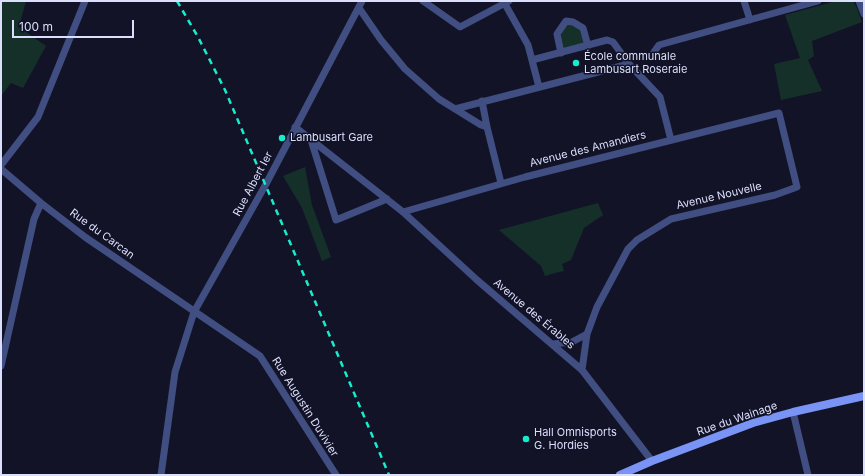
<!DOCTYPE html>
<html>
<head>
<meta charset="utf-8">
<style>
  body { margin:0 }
  #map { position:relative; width:865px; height:476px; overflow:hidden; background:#121327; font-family:Inter,sans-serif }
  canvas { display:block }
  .frame { position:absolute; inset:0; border:2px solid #dbdffc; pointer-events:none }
  .scale { position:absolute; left:12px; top:20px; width:122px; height:18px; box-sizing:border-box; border:2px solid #dbdffc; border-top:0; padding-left:5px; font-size:12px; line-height:14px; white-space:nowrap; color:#dbdffc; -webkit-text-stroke:3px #121327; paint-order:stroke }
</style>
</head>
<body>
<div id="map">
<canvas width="865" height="476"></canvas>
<div class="frame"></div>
<div class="scale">100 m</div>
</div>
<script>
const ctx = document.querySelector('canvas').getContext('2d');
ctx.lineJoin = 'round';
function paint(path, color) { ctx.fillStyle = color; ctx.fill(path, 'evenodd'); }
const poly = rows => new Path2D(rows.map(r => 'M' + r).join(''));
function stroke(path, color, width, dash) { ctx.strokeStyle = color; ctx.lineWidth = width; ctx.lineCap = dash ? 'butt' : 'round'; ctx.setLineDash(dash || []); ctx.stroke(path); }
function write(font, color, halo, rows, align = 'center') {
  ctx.font = font + ' Inter,sans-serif'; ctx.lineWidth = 3; ctx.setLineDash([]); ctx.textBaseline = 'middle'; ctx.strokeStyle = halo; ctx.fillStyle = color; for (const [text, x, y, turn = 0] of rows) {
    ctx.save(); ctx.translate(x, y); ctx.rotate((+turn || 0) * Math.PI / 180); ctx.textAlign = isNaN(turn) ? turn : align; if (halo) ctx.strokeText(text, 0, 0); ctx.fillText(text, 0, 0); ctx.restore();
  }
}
const green = poly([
  [1,1,26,1,19,27,46,46,23,88,11,83,1,96],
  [836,1,853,1,857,8,862,22,812,41,814,56,808,60,822,91,781,100,774,64,800,58,785,15],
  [566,24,572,25,580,30,584,44,563,50,560,36],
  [305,167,312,205,331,257,322,261,302,208,283,176],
  [598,203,603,215,584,228,571,260,562,264,564,271,555,273,545,276,541,266,499,230]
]);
const street = poly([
  [423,1,460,27,509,1],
  [744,1,750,20],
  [859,1,864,14],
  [505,4,528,45,539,87],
  [359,8,381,40,405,69,439,99,481,125,487,127],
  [654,52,659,45,818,1],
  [561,53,557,34,566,21,573,22,583,28,588,46],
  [532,60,607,40,613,42,629,64,660,97,671,140],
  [482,101,487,127,501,183],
  [455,109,629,64],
  [295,127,403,212,477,280,582,370,652,461],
  [311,140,336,220,387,199],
  [1,165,38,117,85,1],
  [1,169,41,203,85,237,260,356,336,475],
  [403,212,525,177,779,113,797,187,775,195,671,219,637,240,628,249,597,307,587,334,582,370],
  [553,344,572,342,587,334],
  [1,366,34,219,41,203],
  [793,412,808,475],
  [161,475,175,372,194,312,266,184,362,1]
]);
const secondary = poly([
  [620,475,652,461,753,423,793,412,864,396]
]);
const rail = poly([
  [177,1,198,37,225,90,389,475]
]);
const markers = [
  [576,63,4,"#16edce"],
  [282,138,4,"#16edce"],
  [526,439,4,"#16edce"]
];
const poiNames = [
  ["École communale",584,57],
  ["Lambusart Roseraie",584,70],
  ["Lambusart Gare",290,138],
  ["Hall Omnisports",534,433],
  ["G. Hordies",534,446]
];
const streetNames = [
  ["Avenue des Amandiers",588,149,-14],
  ["Rue Albert Ier",253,184,-62],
  ["Avenue Nouvelle",719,196,-13],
  ["Rue du Carcan",102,234,36],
  ["Avenue des Érables",534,314,40],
  ["Rue Augustin Duvivier",305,407,58],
  ["Rue du Wainage",737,419,-19]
];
paint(green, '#153029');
stroke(street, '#414e82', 7);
stroke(secondary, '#7994f5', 8);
stroke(rail, '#16edce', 2.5, [6, 5]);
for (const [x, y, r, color] of markers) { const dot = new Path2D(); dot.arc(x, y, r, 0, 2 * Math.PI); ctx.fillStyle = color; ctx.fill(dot); stroke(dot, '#121327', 1.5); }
write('11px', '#dbdffc', '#121327', poiNames, 'left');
write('11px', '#dbdffc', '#121327', streetNames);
</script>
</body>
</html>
